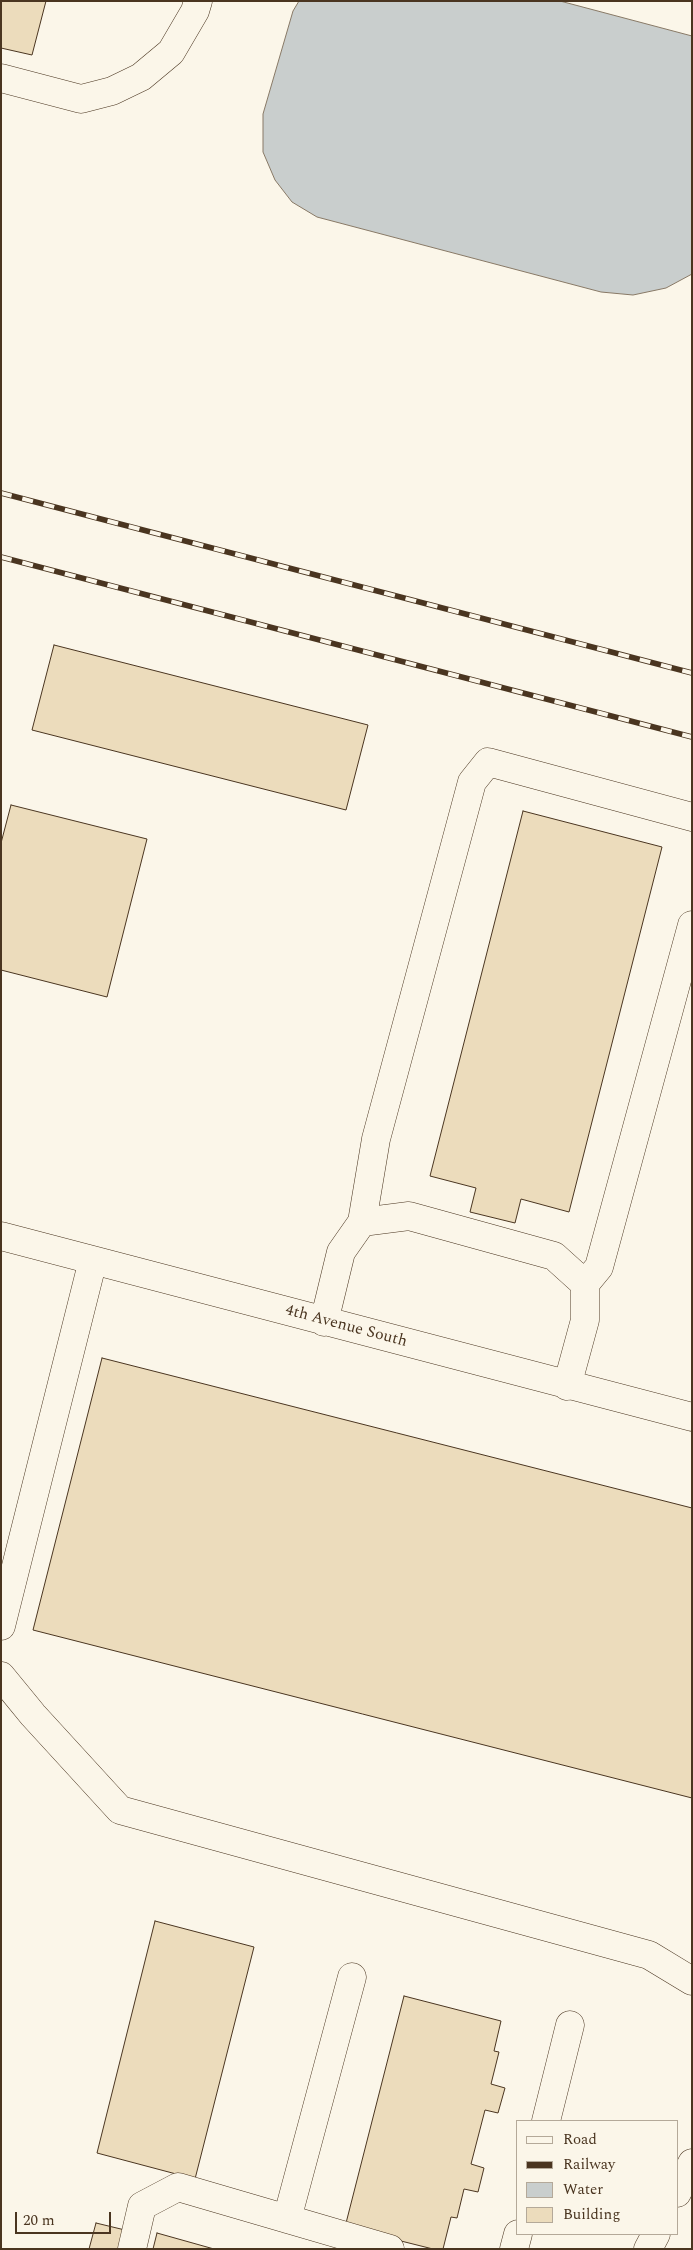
<!DOCTYPE html>
<html>
<head>
<meta charset="utf-8">
<style>
  body { margin:0 }
  #map { position:relative; width:693px; height:2250px; overflow:hidden; background:#fbf6e9; font-family:Spectral,serif }
  canvas { display:block }
  .frame { position:absolute; inset:0; border:2px solid #4a3520; pointer-events:none }
  .legend { position:absolute; left:516px; top:2120px; width:162px; height:115px; box-sizing:border-box; background:#fbf6e9; border:1px solid #b4a999; margin:0; padding:6px 9px; list-style:none; font-size:15px; color:#4a3520 }
  .legend li { display:flex; align-items:center; gap:10px; height:25px }
  .legend b { width:25px; border:1px solid #b4a999 }
  .scale { position:absolute; left:15px; top:2212px; width:96px; height:22px; box-sizing:border-box; border:2px solid #4a3520; border-top:0; padding-left:6px; font-size:15px; line-height:18px; white-space:nowrap; color:#4a3520; -webkit-text-stroke:4px #fbf6e9; paint-order:stroke }
</style>
</head>
<body>
<div id="map">
<canvas width="693" height="2250"></canvas>
<div class="frame"></div>
<ul class="legend">
<li><b style="height:6px;background:#fbf6e9"></b>Road</li>
<li><b style="height:6px;background:#4a3520"></b>Railway</li>
<li><b style="height:14px;background:#c9cecd"></b>Water</li>
<li><b style="height:14px;background:#ecdcbc"></b>Building</li>
</ul>
<div class="scale">20 m</div>
</div>
<script>
const ctx = document.querySelector('canvas').getContext('2d');
ctx.lineJoin = 'round';
function paint(path, color) { ctx.fillStyle = color; ctx.fill(path, 'evenodd'); }
const poly = rows => new Path2D(rows.map(r => 'M' + r).join(''));
function stroke(path, color, width, dash) { ctx.strokeStyle = color; ctx.lineWidth = width; ctx.lineCap = dash ? 'butt' : 'round'; ctx.setLineDash(dash || []); ctx.stroke(path); }
function write(font, color, halo, rows, align = 'center') {
  ctx.font = font + ' Spectral,serif'; ctx.lineWidth = 4; ctx.setLineDash([]); ctx.textBaseline = 'middle'; ctx.strokeStyle = halo; ctx.fillStyle = color; for (const [text, x, y, turn = 0] of rows) {
    ctx.save(); ctx.translate(x, y); ctx.rotate((+turn || 0) * Math.PI / 180); ctx.textAlign = isNaN(turn) ? turn : align; if (halo) ctx.strokeText(text, 0, 0); ctx.fillText(text, 0, 0); ctx.restore();
  }
}
const water = poly([
  [299,1,560,1,692,36,692,274,666,288,633,295,601,292,317,217,292,202,275,180,263,152,263,114,293,11,299,1]
]);
const building = poly([
  [1,1,46,1,32,55,1,48,1,1],
  [54,645,368,725,346,810,32,730,54,645],
  [11,805,147,839,107,997,1,970,1,843,11,805],
  [523,811,662,847,569,1212,521,1199,515,1223,470,1212,476,1188,430,1176,523,811],
  [102,1358,692,1508,692,1798,33,1630,102,1358],
  [155,1921,254,1947,195,2179,97,2153,155,1921],
  [404,1996,501,2021,494,2051,499,2052,491,2084,505,2088,498,2113,485,2110,471,2164,484,2168,478,2192,464,2189,457,2218,451,2217,443,2249,433,2249,345,2227,404,1996],
  [96,2223,125,2230,120,2249,89,2249,96,2223],
  [157,2233,214,2249,153,2249,157,2233]
]);
const minor = poly([
  [1,78,81,99,112,91,141,77,171,52,195,11,198,1],
  [362,1222,376,1139,472,782,488,762,692,817],
  [1,1236,692,1417],
  [585,1284,599,1267,692,925],
  [324,1322,341,1252,362,1222,409,1216,554,1256,585,1284,585,1320,567,1386],
  [1,1626,93,1260],
  [1,1676,33,1715,120,1810,649,1955,692,1981],
  [546,2121,570,2025],
  [677,2193,692,2163],
  [287,2219,352,1977],
  [132,2249,142,2206,178,2187,390,2249],
  [514,2249,518,2234],
  [648,2249,656,2234]
]);
const rail = poly([
  [1,493,692,673],
  [1,557,692,737]
]);
const streetNames = [
  ["4th Avenue South",346,1327,15]
];
paint(water, '#c9cecd');
stroke(water, '#887966', 1);
paint(building, '#ecdcbc');
stroke(building, '#4a3520', 1);
stroke(minor, '#4a3520', 29);
stroke(minor, '#fbf6e9', 28);
stroke(rail, '#4a3520', 5.5);
stroke(rail, '#fbf6e9', 4, [11]);
write('16px', '#4a3520', '#fbf6e9', streetNames);
</script>
</body>
</html>
